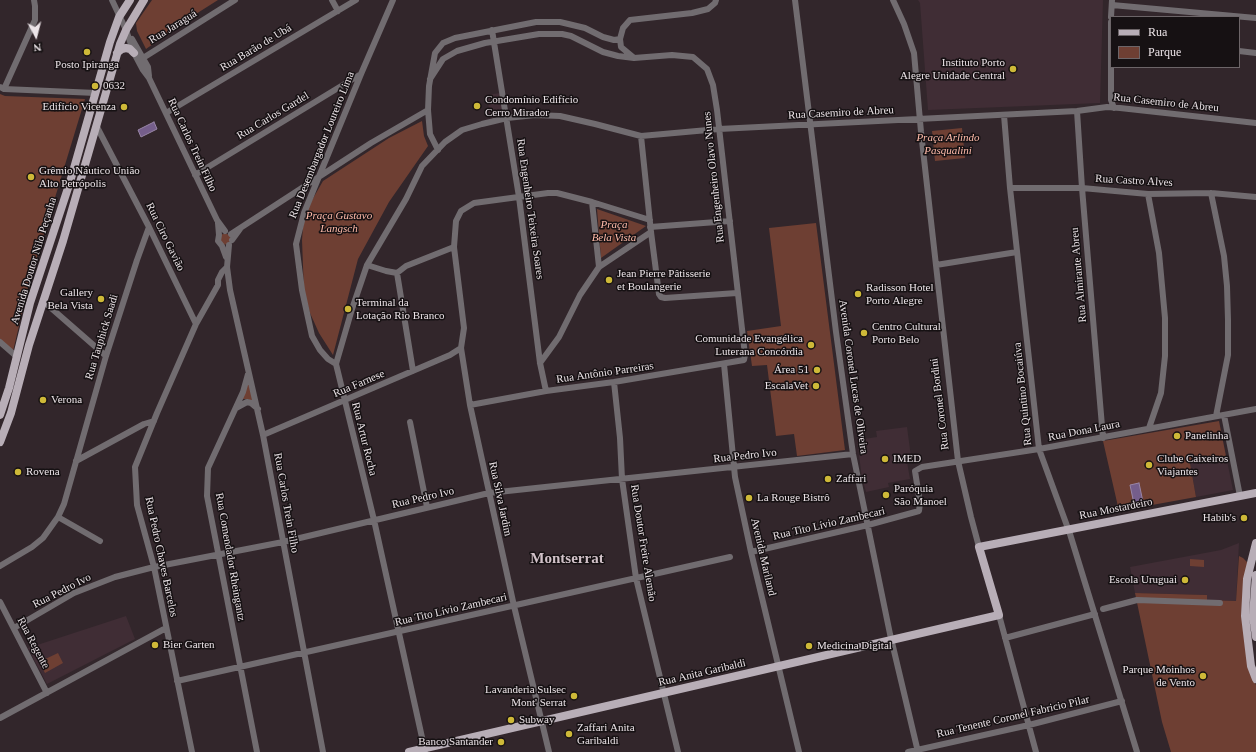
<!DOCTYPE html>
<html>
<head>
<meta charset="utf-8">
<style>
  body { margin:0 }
  #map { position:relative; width:1256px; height:752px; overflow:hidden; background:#32262b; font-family:"Times New Roman",serif }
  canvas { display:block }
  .legend { position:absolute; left:1110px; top:16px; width:130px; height:52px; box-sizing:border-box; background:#161113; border:1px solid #6c6568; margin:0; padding:5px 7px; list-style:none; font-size:12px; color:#ece4e8 }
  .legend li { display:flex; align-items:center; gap:8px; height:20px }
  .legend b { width:20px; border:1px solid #6c6568 }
  .north { position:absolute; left:16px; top:16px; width:40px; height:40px; -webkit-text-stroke:3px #161113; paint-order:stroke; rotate:173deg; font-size:11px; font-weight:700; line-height:16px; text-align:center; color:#ece4e8 }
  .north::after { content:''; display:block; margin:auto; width:14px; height:18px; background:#ece4e8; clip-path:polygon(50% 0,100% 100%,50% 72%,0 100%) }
</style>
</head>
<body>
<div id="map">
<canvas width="1256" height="752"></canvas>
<ul class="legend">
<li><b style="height:5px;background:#b8aeb7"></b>Rua</li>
<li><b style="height:11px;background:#6e3f33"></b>Parque</li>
</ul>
<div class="north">N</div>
</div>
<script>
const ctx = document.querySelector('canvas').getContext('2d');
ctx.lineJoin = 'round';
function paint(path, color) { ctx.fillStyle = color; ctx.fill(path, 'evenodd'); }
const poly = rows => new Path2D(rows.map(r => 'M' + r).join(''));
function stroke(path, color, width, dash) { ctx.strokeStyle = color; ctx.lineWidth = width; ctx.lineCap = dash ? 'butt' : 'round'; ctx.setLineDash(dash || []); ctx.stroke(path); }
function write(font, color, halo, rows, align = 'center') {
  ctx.font = font + ' "Times New Roman",serif'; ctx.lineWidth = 3; ctx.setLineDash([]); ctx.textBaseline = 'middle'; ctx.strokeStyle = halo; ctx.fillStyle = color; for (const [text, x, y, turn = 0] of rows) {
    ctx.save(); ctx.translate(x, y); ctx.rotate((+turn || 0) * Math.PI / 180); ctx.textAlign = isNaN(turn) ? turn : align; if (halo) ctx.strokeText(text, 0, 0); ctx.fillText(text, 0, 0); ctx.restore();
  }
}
const built = poly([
  [918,0,1103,0,1100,103,928,110,920,3],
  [500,93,503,114,490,116,487,95],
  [907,427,911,457,907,462,910,479,888,483,889,487,866,492,862,478,857,440,877,437,876,431],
  [1226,456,1233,490,1196,497,1190,463],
  [1239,543,1236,601,1207,600,1207,595,1135,593,1130,567,1221,550],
  [126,616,135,639,47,684,28,648]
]);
const green = poly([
  [152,0,218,0,188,19,146,49,137,31,136,23],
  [0,94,5,96,85,99,30,280,13,351,0,340],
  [422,121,424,136,428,146,389,202,358,259,333,355,319,333,310,313,304,292,302,240,304,214,323,181,389,138],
  [962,128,965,158,935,161,932,131],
  [597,209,646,226,601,258],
  [816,223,845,450,797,456,794,434,776,436,767,365,752,366,747,331,781,326,769,228],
  '219.5 239a5.5 5.5 0 1 1 11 0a5.5 5.5 0 1 1-11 0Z',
  [249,380,255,405,248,399,243,399,240,401],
  [1219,421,1226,456,1190,463,1196,497,1119,511,1103,441],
  [1239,556,1243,558,1248,563,1248,667,1256,685,1256,752,1171,752,1162,722,1135,593,1207,595,1207,600,1236,601],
  [1190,559,1204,560,1204,567,1190,566],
  [58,653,63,663,45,673,39,662]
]);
const water = poly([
  [154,122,157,129,141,137,138,130,154,122],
  [1139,483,1143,502,1134,504,1130,485,1139,483]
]);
const minor = poly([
  [112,0,127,32],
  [332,0,338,11],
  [795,0,836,332,853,454,890,634,918,752],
  [893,0,904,24,914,53,921,132,958,461,971,517,979,547],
  [1112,5,1256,18],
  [1111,17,1112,0],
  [1111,22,1111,100,1114,108],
  [126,30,134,53,143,70,149,78,217,220,225,231],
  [492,30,519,197,540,363,546,391],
  [132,39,148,67,149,76],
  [1239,51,1256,53],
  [633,57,621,47,620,39,623,28,630,20,692,13,708,9,715,3,716,0],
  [143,58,235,0],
  [430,79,443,59,457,51,485,43,539,34,562,34,571,36,603,52,618,56,634,58,672,55,693,57,707,69,713,85,717,110,745,355,744,360,614,382,546,391,470,405],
  [0,87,4,89,96,93],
  [4,89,35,20,35,6,34,0],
  [1077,111,1082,188,1103,438],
  [166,113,356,0],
  [1004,115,1010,188,1039,449,1070,534,1137,752],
  [97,127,149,227,196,324],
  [641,136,651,232,659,294,661,297,665,298,737,293],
  [438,150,430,134,428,110,429,86,435,53,443,43,455,38,536,22,560,22,585,28,603,37,614,40,620,39],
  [195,175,361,74],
  [1010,188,1082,188,1148,194,1211,193,1256,197],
  [1211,193,1224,256,1227,286,1228,320,1228,355,1216,416],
  [1148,194,1159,253,1165,318,1165,356,1161,393,1149,428],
  [592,202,599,267],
  [218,223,219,235,218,241,222,246,226,257],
  [650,227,730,221],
  [231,234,371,143,428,110],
  [232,240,240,229],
  [229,245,227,267,230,290,263,435,323,752],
  [367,265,386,271,397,273,406,266,454,247],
  [936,265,1017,252],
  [397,273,413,371],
  [43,301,106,356],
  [0,342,16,356],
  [540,363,559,337,580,295,599,267,651,232],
  [336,364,328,359,320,350,312,336,302,290,296,244,304,213,361,74,393,0],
  [724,364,735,477,751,552,799,752],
  [248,374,243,392,208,468,207,496,257,752],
  [614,382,620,438,622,479,636,578,678,752],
  [236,408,247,402,251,403,258,409],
  [1224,415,1240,496],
  [410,422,427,507],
  [263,435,450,355,461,348],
  [76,461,144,424,154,421],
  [58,517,100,541],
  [751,552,868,525,919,511,920,503,915,471,922,467,1039,449,1256,409],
  [0,566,32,547,43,538,58,517,64,504,106,356,137,260,149,227],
  [0,602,47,693],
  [1103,609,1137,600,1220,603],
  [999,615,1036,752],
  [14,628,74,593,115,577,154,567,283,542,489,493,853,454],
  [1005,638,1095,614],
  [177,681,730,557],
  [0,718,166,628],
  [425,751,374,520,336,364,352,309,367,265,406,199,422,166,445,142,462,130,482,124,507,118,535,115,560,116,595,124,641,136,719,129,1077,111,1107,107,1120,108,1256,123],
  [192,752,154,567,137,505,135,467,157,413,196,324,218,285,218,280,222,272,227,267],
  [549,752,514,606,470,405,461,348,464,328,454,247,456,221,461,211,474,203,548,193,557,193,592,202,650,220],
  [908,752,1029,725,1122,701]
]);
const major = poly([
  [117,53,122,49,126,48,130,49,134,53],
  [0,415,9,388,30,303,70,182,110,42,119,17,130,0],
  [0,442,11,413,29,345,63,241,120,44,126,30,144,0],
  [1256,543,1247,579,1245,616,1251,666,1256,679],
  [1256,575,1253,616,1256,637],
  [409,752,999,615,979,547,1256,493]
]);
const markers = [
  [87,52,4,"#ceb938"],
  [1013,69,4,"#ceb938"],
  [95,86,4,"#ceb938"],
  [477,106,4,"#ceb938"],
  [124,107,4,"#ceb938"],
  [31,177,4,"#ceb938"],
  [609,280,4,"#ceb938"],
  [858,294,4,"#ceb938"],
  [101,299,4,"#ceb938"],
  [348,309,4,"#ceb938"],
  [864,333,4,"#ceb938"],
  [811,345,4,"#ceb938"],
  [817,370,4,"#ceb938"],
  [816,386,4,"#ceb938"],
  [43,400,4,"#ceb938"],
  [1177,436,4,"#ceb938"],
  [885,459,4,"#ceb938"],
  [1149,465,4,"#ceb938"],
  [18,472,4,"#ceb938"],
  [828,479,4,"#ceb938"],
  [886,495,4,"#ceb938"],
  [749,498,4,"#ceb938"],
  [1244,518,4,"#ceb938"],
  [1185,580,4,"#ceb938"],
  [155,645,4,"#ceb938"],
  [809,646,4,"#ceb938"],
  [1203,676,4,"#ceb938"],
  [574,696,4,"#ceb938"],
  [511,720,4,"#ceb938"],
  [569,734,4,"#ceb938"],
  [501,742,4,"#ceb938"]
];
const streetNames = [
  ["Rua Jaraguá",173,27,-32],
  ["Rua Barão de Ubá",256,48,-31],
  ["Rua Casemiro de Abreu",1166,103,6],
  ["Rua Casemiro de Abreu",841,113,-3],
  ["Rua Carlos Gardel",273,116,-31],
  ["Rua Carlos Trein Filho",192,145,65],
  ["Rua Desembargador Loureiro Lima",322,145,-68],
  ["Rua Engenheiro Olavo Nunes",714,177,-96],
  ["Rua Castro Alves",1134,181,3],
  ["Rua Engenheiro Teixeira Soares",530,209,82],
  ["Rua Ciro Gavião",165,237,64],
  ["Avenida Doutor Nilo Peçanha",34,261,-73],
  ["Rua Almirante Abreu",1079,275,-95],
  ["Rua Tauphick Saadi",102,337,-73],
  ["Rua Antônio Parreiras",605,373,-8],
  ["Avenida Coronel Lucas de Oliveira",853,377,82],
  ["Rua Farnese",359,384,-23],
  ["Rua Quintino Bocaiúva",1023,394,-96],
  ["Rua Coronel Bordini",940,404,-97],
  ["Rua Dona Laura",1084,431,-11],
  ["Rua Artur Rocha",364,439,76],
  ["Rua Pedro Ivo",745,456,-6],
  ["Rua Pedro Ivo",423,498,-13],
  ["Rua Silva Jardim",500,499,78],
  ["Rua Carlos Trein Filho",286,503,80],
  ["Rua Mostardeiro",1116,509,-11],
  ["Rua Tito Lívio Zambecari",829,524,-13],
  ["Rua Doutor Freire Alemão",643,543,81],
  ["Rua Pedro Chaves Barcelos",161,557,78],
  ["Rua Comendador Rheingantz",230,557,80],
  ["Avenida Mariland",763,557,77],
  ["Rua Pedro Ivo",62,591,-27],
  ["Rua Tito Lívio Zambecari",451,610,-13],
  ["Rua Regente",33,643,62],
  ["Rua Anita Garibaldi",702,673,-13],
  ["Rua Tenente Coronel Fabricio Pilar",1013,717,-13]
];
const poiNames = [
  ["Instituto Porto",1005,63,"right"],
  ["Alegre Unidade Central",1005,76,"right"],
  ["Posto Ipiranga",87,65,"center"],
  ["0632",103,86],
  ["Condomínio Edifício",485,100],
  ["Cerro Mirador",485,113],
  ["Edifício Vicenza",116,107,"right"],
  ["Grêmio Náutico União",39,171],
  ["Alto Petrópolis",39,184],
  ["Jean Pierre Pâtisserie",617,274],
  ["et Boulangerie",617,287],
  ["Radisson Hotel",866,288],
  ["Porto Alegre",866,301],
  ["Gallery",93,293,"right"],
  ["Bela Vista",93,306,"right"],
  ["Terminal da",356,303],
  ["Lotação Rio Branco",356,316],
  ["Centro Cultural",872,327],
  ["Porto Belo",872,340],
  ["Comunidade Evangélica",803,339,"right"],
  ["Luterana Concórdia",803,352,"right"],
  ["Área 51",809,370,"right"],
  ["EscalaVet",808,386,"right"],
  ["Verona",51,400],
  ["Panelinha",1185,436],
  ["IMED",893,459],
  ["Clube Caixeiros",1157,459],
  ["Viajantes",1157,472],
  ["Rovena",26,472],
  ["Zaffari",836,479],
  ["Paróquia",894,489],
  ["São Manoel",894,502],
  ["La Rouge Bistrô",757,498],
  ["Habib's",1236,518,"right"],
  ["Escola Uruguai",1177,580,"right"],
  ["Bier Garten",163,645],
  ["Medicina Digital",817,646],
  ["Parque Moinhos",1195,670,"right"],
  ["de Vento",1195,683,"right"],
  ["Lavanderia Sulsec",566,690,"right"],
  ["Mont' Serrat",566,703,"right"],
  ["Subway",519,720],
  ["Zaffari Anita",577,728],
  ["Garibaldi",577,741],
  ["Banco Santander",493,742,"right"]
];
const parkNames = [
  ["Praça Arlindo",948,138],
  ["Pasqualini",948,151],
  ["Praça Gustavo",339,216],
  ["Langsch",339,229],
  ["Praça",614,225],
  ["Bela Vista",614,238]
];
const districtNames = [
  ["Montserrat",567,559]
];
paint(built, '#402d35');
paint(green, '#6e3f33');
paint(water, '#755e8b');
stroke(water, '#9986a7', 1);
stroke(minor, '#716c70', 6);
stroke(major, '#b8aeb7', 8);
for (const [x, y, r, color] of markers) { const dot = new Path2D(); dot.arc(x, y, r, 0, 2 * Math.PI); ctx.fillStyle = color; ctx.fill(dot); stroke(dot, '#161113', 1.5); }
write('11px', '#ece4e8', '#161113', streetNames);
write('11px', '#ece4e8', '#161113', poiNames, 'left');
write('italic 11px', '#fba', '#161113', parkNames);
write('bold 15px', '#d1c1c8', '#161113', districtNames);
</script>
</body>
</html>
